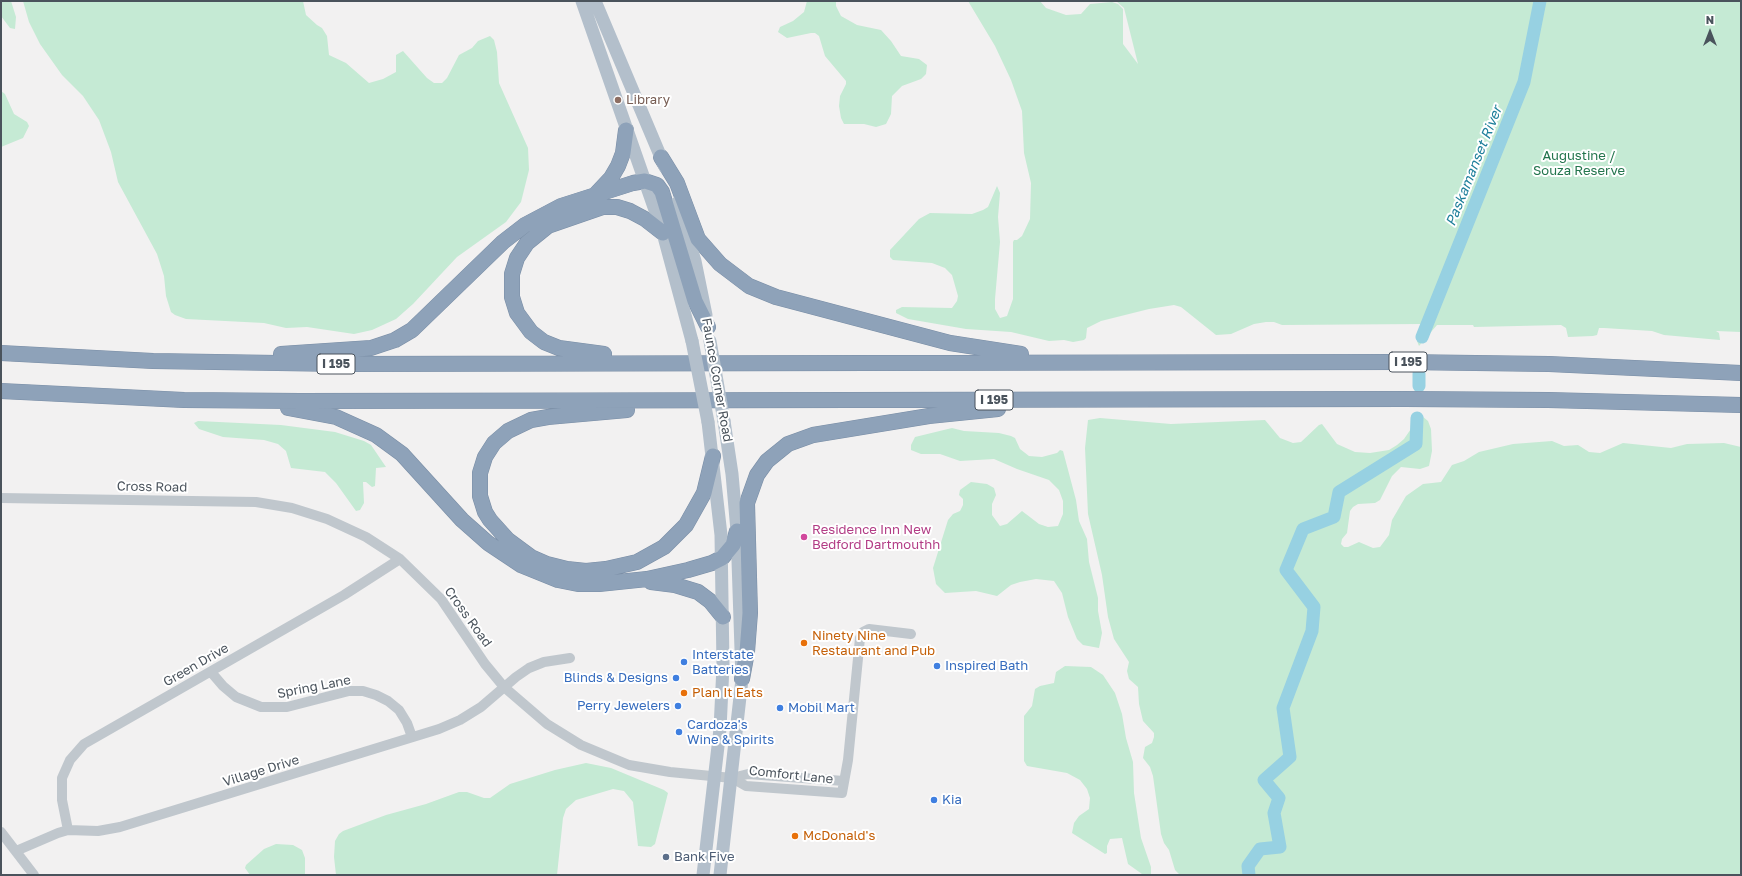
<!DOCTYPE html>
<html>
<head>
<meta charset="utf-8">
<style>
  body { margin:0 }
  #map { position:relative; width:1742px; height:876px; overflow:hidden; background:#f2f1f1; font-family:"Golos Text",sans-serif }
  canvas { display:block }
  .frame { position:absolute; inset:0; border:2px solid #4a535c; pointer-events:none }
  .north { position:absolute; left:1690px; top:12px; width:40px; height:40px; -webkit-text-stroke:3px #fff; paint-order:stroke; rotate:0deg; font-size:11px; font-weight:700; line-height:16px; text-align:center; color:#4a535c }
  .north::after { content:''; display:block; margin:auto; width:14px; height:18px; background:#4a535c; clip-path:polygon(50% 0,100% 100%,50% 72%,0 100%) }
</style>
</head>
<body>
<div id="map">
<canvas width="1742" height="876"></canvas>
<div class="frame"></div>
<div class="north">N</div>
</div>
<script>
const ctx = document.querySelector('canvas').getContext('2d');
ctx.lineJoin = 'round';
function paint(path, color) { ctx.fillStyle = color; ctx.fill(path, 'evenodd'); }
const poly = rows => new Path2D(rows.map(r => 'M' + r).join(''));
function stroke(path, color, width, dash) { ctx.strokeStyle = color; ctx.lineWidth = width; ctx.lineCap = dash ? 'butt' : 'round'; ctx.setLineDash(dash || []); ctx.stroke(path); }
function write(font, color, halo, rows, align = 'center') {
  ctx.font = font + ' "Golos Text",sans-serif'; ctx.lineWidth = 4; ctx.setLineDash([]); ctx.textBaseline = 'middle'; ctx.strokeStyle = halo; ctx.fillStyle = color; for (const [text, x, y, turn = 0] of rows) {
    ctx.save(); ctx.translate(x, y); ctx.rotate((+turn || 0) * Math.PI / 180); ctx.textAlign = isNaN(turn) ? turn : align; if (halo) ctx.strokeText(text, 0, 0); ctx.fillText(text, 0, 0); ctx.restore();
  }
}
const green = poly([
  [1,1,11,1,16,17,15,29,10,28,1,16],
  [23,1,303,1,306,15,317,25,322,28,327,36,329,55,346,63,369,83,383,79,396,72,396,55,403,51,427,78,434,83,442,83,447,78,459,55,472,48,478,41,490,36,494,40,497,52,499,83,528,148,529,170,521,202,506,222,457,257,413,304,396,319,372,330,354,334,307,327,286,328,264,323,186,319,175,315,171,312,166,296,164,276,157,254,118,182,111,152,99,120,83,96,62,75,40,44,29,22],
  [807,1,836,1,836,6,841,16,857,25,881,30,891,41,901,56,919,59,927,65,926,74,921,79,902,86,892,96,891,114,886,124,876,127,864,124,844,124,841,118,839,106,840,96,846,84,846,81,825,56,819,36,815,33,811,33,787,38,778,32,780,27,793,21,804,12],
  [968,1,1040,1,1046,8,1066,15,1081,14,1090,4,1112,2,1118,4,1123,9,1123,44,1138,64,1124,8,1116,1,1741,1,1741,332,1716,331,1719,333,1720,340,1664,335,1652,331,1604,328,1599,328,1597,335,1593,336,1568,337,1566,328,1561,325,1474,327,1473,325,1437,325,1419,346,1417,341,1423,329,1422,324,1282,325,1274,322,1266,322,1254,324,1231,334,1216,335,1181,307,1174,305,1149,309,1101,321,1087,328,1086,338,1084,340,1073,342,1064,340,1049,341,1011,332,966,329,908,319,896,313,896,310,902,307,952,308,957,301,958,296,952,275,945,268,932,263,893,260,890,257,890,250,919,219,930,213,972,214,983,210,988,207,997,186,1000,193,998,217,1000,242,995,299,995,309,1000,318,1007,316,1013,299,1013,242,1014,240,1017,240,1022,236,1030,219,1031,183,1024,153,1022,111,1011,80,995,46],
  [1,91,5,94,14,114,27,122,29,126,23,138,1,147],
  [1422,416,1428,421,1431,429,1432,451,1429,466,1420,469,1401,467,1392,476,1380,500,1375,503,1358,504,1353,507,1350,511,1347,533,1342,539,1341,544,1344,547,1348,547,1359,542,1373,548,1380,547,1389,535,1392,520,1406,496,1423,484,1441,482,1452,465,1464,461,1479,452,1513,444,1552,441,1564,446,1578,445,1589,452,1600,453,1623,443,1671,448,1687,444,1724,443,1741,447,1741,875,1180,875,1175,870,1169,850,1164,843,1161,834,1153,776,1150,767,1143,758,1145,747,1152,743,1154,737,1154,733,1143,721,1139,704,1138,687,1129,679,1127,671,1129,662,1114,639,1108,617,1102,575,1088,514,1085,448,1088,420,1100,418,1171,424,1265,420,1280,438,1293,443,1301,442,1319,425,1322,424,1337,444,1355,452,1370,453,1389,450,1397,445,1404,439,1417,420],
  [198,421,281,425,335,432,364,441,371,445,386,467,376,468,375,486,372,487,366,482,363,482,364,503,360,510,356,511,336,483,325,472,291,468,286,451,278,444,264,440,223,437,199,429,194,423],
  [952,428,964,431,999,433,1011,436,1015,438,1020,449,1029,456,1042,457,1057,453,1060,450,1063,451,1076,500,1079,521,1087,539,1089,562,1098,598,1098,611,1102,633,1099,648,1083,645,1077,639,1068,617,1062,593,1054,581,1036,579,1020,582,1011,585,997,596,976,591,945,593,936,584,933,568,948,520,953,514,960,511,963,505,963,499,959,495,960,490,971,482,987,484,994,488,996,495,992,504,992,515,1000,526,1007,524,1022,511,1039,524,1048,527,1058,526,1063,514,1063,501,1059,490,1049,480,1017,469,994,459,960,461,940,454,921,454,911,450,911,445,915,437],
  [1065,666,1091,667,1103,675,1115,693,1122,714,1126,738,1133,762,1134,793,1141,838,1151,867,1151,874,1149,875,1142,874,1128,864,1122,838,1110,839,1107,846,1107,853,1105,854,1072,833,1074,823,1079,816,1089,809,1090,798,1087,789,1080,780,1067,773,1027,766,1024,761,1024,716,1032,706,1035,689,1040,686,1054,683,1056,672],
  [586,763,611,768,664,790,668,793,655,844,651,847,638,846,633,802,624,791,613,789,576,800,566,809,563,818,557,875,336,875,334,857,335,841,339,834,343,831,386,815,426,804,459,792,467,792,484,798,490,798,510,784,555,770],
  [276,844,293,845,302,850,305,858,305,875,250,875,245,868,246,865,264,849]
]);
const river = poly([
  [1422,337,1524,82,1540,1],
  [1419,374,1419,386],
  [1249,875,1248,866,1260,849,1280,847,1274,813,1279,798,1264,780,1290,757,1283,708,1312,631,1314,607,1286,570,1303,529,1334,517,1339,492,1416,444,1417,418]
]);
const minor = poly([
  [1,498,256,502,292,508,327,519,366,537,400,559,441,599,485,664,504,687,547,724,581,745,629,765,670,772,732,778,748,774,844,781],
  [211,672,223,686,236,697,261,707,287,707,349,691,363,691,376,695,388,701,399,710,407,723,412,737],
  [732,778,746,786,842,793,848,760,860,638,863,632,869,629,911,634],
  [68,830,62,800,62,778,70,760,84,744,344,595,400,559],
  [1,832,34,875],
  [16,851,58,833,68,830,98,831,120,827,439,729,460,720,481,707,516,677,529,668,544,662,570,658]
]);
const major = poly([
  [582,1,663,233,692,341],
  [595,1,665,167],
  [677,203,695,261,706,315],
  [703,875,720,729,723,666,721,535,708,422],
  [720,875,742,679,737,531,732,474,724,421]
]);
const highway = poly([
  [661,157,677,183,698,239,720,264,749,286,776,297,950,343,1021,354],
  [596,194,611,178,618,166,623,153,626,130],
  [1,353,153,361,340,364,1402,362,1549,364,1741,373],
  [281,354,371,348,395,340,412,330,503,242,525,225,561,206,633,183,645,181,657,185,662,192,695,301,708,327],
  [604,354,559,348,544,342,531,332,517,313,512,297,512,274,517,258,527,243,548,226,603,207,617,207,630,211,645,219,663,233],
  [1,391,184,400,300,401,1405,399,1548,400,1741,405],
  [288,408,336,417,376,435,402,454,462,520,488,543,521,565,558,580,578,584,599,584,647,579,688,570,712,563,722,558,733,545,737,531],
  [627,410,548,417,531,420,508,431,494,443,485,457,480,473,480,496,485,512,490,520,508,540,531,557,547,564,567,569,586,571,606,569,637,562,664,547,686,525,704,493,713,456],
  [651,582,675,585,698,592,710,601,723,617],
  [742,679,747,652,750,613,747,503,757,475,767,461,788,444,813,435,929,416,998,409]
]);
const majorBridge = poly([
  [692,341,708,422],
  [710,341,724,421]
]);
const markers = [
  [618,100,4,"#8d6e63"],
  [804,537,4,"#d1479c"],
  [804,643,4,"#e8710a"],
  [684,662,4,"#3f7fe0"],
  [937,666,4,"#3f7fe0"],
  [676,678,4,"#3f7fe0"],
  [684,693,4,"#e8710a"],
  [678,706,4,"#3f7fe0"],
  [780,708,4,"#3f7fe0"],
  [679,732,4,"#3f7fe0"],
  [934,800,4,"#3f7fe0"],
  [795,836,4,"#e8710a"],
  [666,857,4,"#5c6f8a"]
];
const shields = [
  [1408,362,38],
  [336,364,38],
  [994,400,38]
];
const shieldNames = [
  ["I 195",1408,362],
  ["I 195",336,364],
  ["I 195",994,400]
];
const educationNames = [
  ["Library",626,100]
];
const parkNames = [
  ["Augustine /",1579,156],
  ["Souza Reserve",1579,171]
];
const streetNames = [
  ["Faunce Corner Road",717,380,80],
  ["Cross Road",152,487,1],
  ["Cross Road",468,617,54],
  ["Green Drive",196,665,-30],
  ["Spring Lane",314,687,-11],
  ["Village Drive",261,771,-17],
  ["Comfort Lane",791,775,6]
];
const hotelNames = [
  ["Residence Inn New",812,530],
  ["Bedford Dartmouthh",812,545]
];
const foodNames = [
  ["Ninety Nine",812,636],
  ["Restaurant and Pub",812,651],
  ["Plan It Eats",692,693],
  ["McDonald's",803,836]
];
const shopNames = [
  ["Interstate",692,655],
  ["Batteries",692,670],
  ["Inspired Bath",945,666],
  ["Blinds & Designs",668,678,"right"],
  ["Perry Jewelers",670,706,"right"],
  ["Mobil Mart",788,708],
  ["Cardoza's",687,725],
  ["Wine & Spirits",687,740],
  ["Kia",942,800]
];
const serviceNames = [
  ["Bank Five",674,857]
];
const waterNames = [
  ["Paskamanset River",1474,166,-68]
];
paint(green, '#c5ead4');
stroke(river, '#97d1e2', 13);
stroke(highway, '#798da5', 16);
stroke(minor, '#c0c7cd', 10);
stroke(major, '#b3bfcb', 13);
stroke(highway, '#8ea2b9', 15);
stroke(majorBridge, '#b3bfcb', 13);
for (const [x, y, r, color] of markers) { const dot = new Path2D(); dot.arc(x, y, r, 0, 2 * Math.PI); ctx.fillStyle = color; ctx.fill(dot); stroke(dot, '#fff', 1.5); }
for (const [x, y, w] of shields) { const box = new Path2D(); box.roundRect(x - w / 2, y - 10, w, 20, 3); ctx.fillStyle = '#fff'; ctx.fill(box); stroke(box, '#4a535c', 1); }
write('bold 12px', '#4a535c', null, shieldNames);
write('13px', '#785e54', '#fff', educationNames, 'left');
write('13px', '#23754d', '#fff', parkNames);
write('13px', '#4a535c', '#fff', streetNames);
write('13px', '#b23c85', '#fff', hotelNames, 'left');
write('13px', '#c56008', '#fff', foodNames, 'left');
write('13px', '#366cbe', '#fff', shopNames, 'left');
write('13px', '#4e5e75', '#fff', serviceNames, 'left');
write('italic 14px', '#1e7f9b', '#fff', waterNames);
</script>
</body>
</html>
